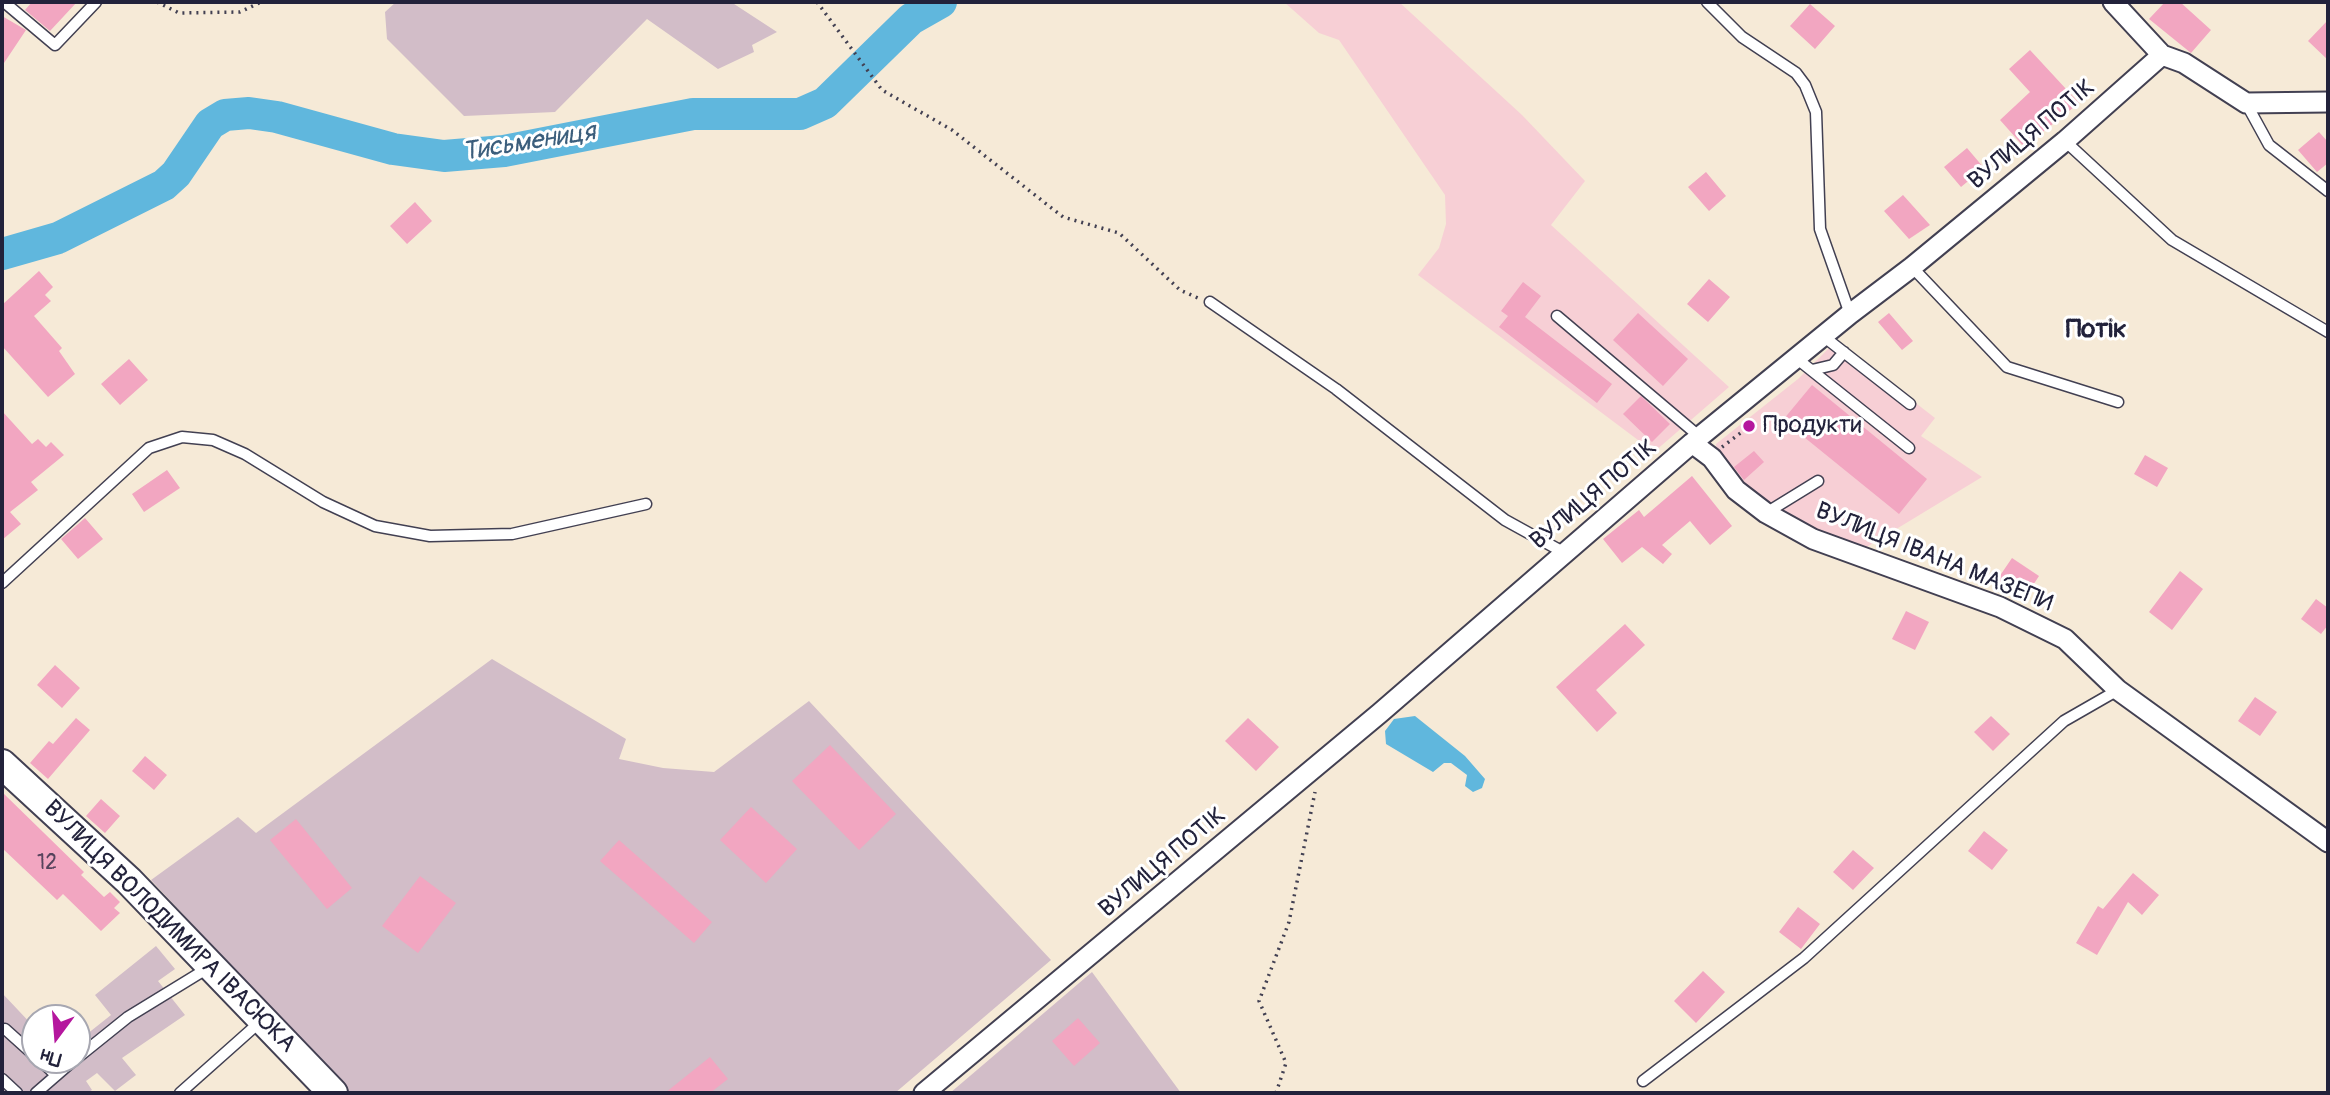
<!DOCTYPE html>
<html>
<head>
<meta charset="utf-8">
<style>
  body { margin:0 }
  #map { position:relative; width:2330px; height:1095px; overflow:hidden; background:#f6ead7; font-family:Pangolin,sans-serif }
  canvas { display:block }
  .frame { position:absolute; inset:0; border:4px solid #22223b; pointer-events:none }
  .north { position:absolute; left:21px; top:1004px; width:70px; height:70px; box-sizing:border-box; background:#fff; border:2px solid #a7a7b1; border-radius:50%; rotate:196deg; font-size:19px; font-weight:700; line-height:28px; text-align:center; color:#22223b }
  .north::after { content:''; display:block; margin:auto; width:24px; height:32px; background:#b5179e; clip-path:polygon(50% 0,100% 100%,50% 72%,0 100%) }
</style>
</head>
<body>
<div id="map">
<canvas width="2330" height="1095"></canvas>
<div class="frame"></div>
<div class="north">Пн</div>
</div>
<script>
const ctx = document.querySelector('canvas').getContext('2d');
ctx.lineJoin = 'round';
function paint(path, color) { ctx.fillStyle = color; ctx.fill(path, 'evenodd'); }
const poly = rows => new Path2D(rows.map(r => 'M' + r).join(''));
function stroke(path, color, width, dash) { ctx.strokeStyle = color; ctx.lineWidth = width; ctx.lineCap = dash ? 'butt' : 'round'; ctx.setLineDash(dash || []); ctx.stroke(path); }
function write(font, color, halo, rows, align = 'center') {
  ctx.font = font + ' Pangolin,sans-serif'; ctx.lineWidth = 6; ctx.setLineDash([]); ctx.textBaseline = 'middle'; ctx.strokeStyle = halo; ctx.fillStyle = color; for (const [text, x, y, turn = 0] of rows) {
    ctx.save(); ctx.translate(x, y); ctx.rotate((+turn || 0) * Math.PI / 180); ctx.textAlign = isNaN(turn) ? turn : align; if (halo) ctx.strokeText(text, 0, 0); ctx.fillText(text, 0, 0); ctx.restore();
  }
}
const built = poly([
  [1284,2,1399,2,1522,115,1585,181,1551,225,1729,387,1654,452,1418,275,1439,248,1446,224,1445,195,1339,40,1319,33],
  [1836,341,1935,418,1921,436,1982,477,1865,548,1809,533,1752,501,1718,462,1716,444,1798,379]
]);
const industrial = poly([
  [396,2,731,2,777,32,752,45,754,52,718,69,647,19,555,112,464,116,387,39,385,12],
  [492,659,626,739,619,759,663,768,714,772,809,701,1051,960,895,1093,350,1093,151,880,238,817,256,833],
  [156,946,175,969,158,981,185,1015,122,1058,136,1075,115,1091,97,1073,86,1081,92,1090,87,1093,2,1093,2,993,35,1028,35,1060,77,1060,77,1042,111,1015,95,995],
  [1092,972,1181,1093,950,1093]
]);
const water = poly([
  [1415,716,1465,756,1485,779,1482,788,1473,792,1465,786,1467,775,1451,763,1444,763,1433,772,1386,744,1385,731,1394,719]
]);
const river = poly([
  [2,254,58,238,164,185,176,174,210,124,225,115,249,113,277,117,393,149,444,156,504,151,693,114,800,114,825,103,911,19,941,2]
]);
const building = poly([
  [32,2,77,2,50,31,25,10],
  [2165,2,2180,2,2211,30,2191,53,2149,19],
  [1810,4,1835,26,1815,49,1790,26],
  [2,16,26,30,2,66],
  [2328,20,2328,60,2308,41],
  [2030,50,2079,103,2024,147,2000,120,2030,92,2009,69],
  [2319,132,2328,142,2328,163,2317,172,2298,150],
  [1967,148,1984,168,1961,187,1944,167],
  [1706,172,1726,196,1709,211,1688,187],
  [1903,195,1930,225,1909,239,1884,211],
  [415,202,432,221,407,244,390,226],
  [39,271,53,287,45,295,51,301,34,316,62,348,59,351,75,374,48,397,2,346,2,305],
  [1709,279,1730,297,1708,322,1687,304],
  [1523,282,1541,296,1525,317,1612,384,1597,403,1499,327,1508,316,1501,311],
  [1638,313,1688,359,1663,386,1613,340],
  [1889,313,1913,341,1902,350,1878,322],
  [129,359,148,380,120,405,101,384],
  [1812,385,1927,479,1899,514,1783,420],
  [1641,396,1670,424,1652,442,1623,414],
  [2,411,32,444,38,439,46,447,51,442,64,455,31,482,38,490,10,512,21,524,2,540],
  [1754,451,1764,462,1744,480,1734,467],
  [2145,455,2168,468,2157,487,2134,474],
  [167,470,180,488,144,512,132,494],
  [1692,476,1732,526,1710,545,1690,521,1662,545,1672,554,1663,564,1642,547,1622,563,1603,539,1639,510,1644,517],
  [85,518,103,539,78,559,61,539],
  [2012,558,2039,576,2024,599,1997,580],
  [2180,571,2203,589,2172,630,2149,612],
  [2316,599,2328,608,2328,625,2321,634,2301,619],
  [1906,611,1929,622,1915,650,1892,639],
  [1625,624,1645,645,1596,690,1617,713,1597,732,1556,687],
  [55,665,80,688,62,708,37,685],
  [2255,697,2277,712,2260,736,2238,721],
  [1991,716,2010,734,1993,751,1974,732],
  [76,718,90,730,48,779,30,763,49,741,53,744],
  [1248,718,1279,747,1256,771,1225,741],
  [830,745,896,814,859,850,792,781],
  [145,756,167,775,154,790,132,771],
  [2,792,84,872,81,875,104,897,110,892,120,902,114,908,120,913,101,931,63,894,57,900,2,848],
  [101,799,120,816,105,833,86,816],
  [751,807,797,849,766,883,720,840],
  [296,819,352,888,327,909,270,840],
  [1984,831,2008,850,1992,870,1968,851],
  [619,840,712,922,694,943,600,861],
  [1853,850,1874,868,1853,890,1833,872],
  [2133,873,2159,895,2142,915,2128,902,2097,955,2076,943,2098,906,2103,909],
  [420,876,456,903,418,953,382,926],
  [1798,907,1820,924,1801,949,1779,932],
  [1703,971,1725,992,1696,1023,1674,1001],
  [1078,1018,1100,1043,1074,1066,1052,1041],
  [710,1057,728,1079,710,1093,665,1093]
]);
const path = poly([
  [157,2,179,13,240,12,261,2],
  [817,2,882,90,952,130,1063,217,1119,233,1180,290,1198,298],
  [1722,447,1743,431],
  [1276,1093,1286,1063,1259,1001,1289,922,1315,792]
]);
const lane = poly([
  [4,2,55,45,96,2],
  [1707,2,1742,37,1796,73,1805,85,1816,112,1820,229,1850,314],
  [2246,103,2269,145,2328,191],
  [2065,141,2172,240,2328,332],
  [1912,267,2007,367,2118,402],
  [1210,302,1336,389,1505,520,1563,552],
  [1557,316,1700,437],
  [1823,336,1910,404],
  [1796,358,1909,448],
  [1812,370,1833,365,1844,352],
  [1766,513,1818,481],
  [2,583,149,448,182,437,213,440,245,454,323,502,375,526,430,536,512,534,646,504],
  [5,1029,35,1056],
  [77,1058,128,1017,208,968],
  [40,1060,56,1075],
  [2,1079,17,1093],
  [1643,1081,1804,958,2064,721,2118,690],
  [36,1093,74,1060],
  [180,1093,261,1021]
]);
const street = poly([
  [2113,2,2162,55],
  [1692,443,1712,458,1736,490,1766,513,1813,539,2000,607,2065,639,2118,690,2328,842],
  [924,1093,1380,713,1692,443,1850,314,1912,267,2065,141,2162,55,2184,63,2246,103,2328,102]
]);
const secondary = poly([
  [2,764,129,881,333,1093]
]);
const markers = [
  [1749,426,7,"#b5179e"]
];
const numberNames = [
  ["12",47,864]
];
const streetNames = [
  ["ВУЛИЦЯ ПОТІК",2032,135,-40],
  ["ВУЛИЦЯ ПОТІК",1594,495,-40],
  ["ВУЛИЦЯ ІВАНА МАЗЕПИ",1934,558,22],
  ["ВУЛИЦЯ ПОТІК",1163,863,-40],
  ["ВУЛИЦЯ ВОЛОДИМИРА ІВАСЮКА",169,927,45]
];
const poiNames = [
  ["Продукти",1763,426]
];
const waterNames = [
  ["Тисьмениця",529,143,-9]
];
const neighbourhoodNames = [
  ["Потік",2096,330]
];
paint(built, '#f7cfd5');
paint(industrial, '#d2bdc8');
paint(water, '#60b7dd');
stroke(river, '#60b7dd', 32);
paint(building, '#f2a6c1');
stroke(lane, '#424052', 13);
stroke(street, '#424052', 23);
stroke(secondary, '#424052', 32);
stroke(path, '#424052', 3.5, [2, 5]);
stroke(lane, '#fff', 10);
stroke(street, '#fff', 19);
stroke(secondary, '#fff', 28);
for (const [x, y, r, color] of markers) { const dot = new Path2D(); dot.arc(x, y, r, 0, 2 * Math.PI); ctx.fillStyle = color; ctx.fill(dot); stroke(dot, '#fff', 2.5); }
write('21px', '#56435c', null, numberNames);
write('24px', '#22223b', '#fff', streetNames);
write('24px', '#22223b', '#fff', poiNames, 'left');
write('italic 26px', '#3b5e7c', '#fff', waterNames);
write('bold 26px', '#22223b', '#fff', neighbourhoodNames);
</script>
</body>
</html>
